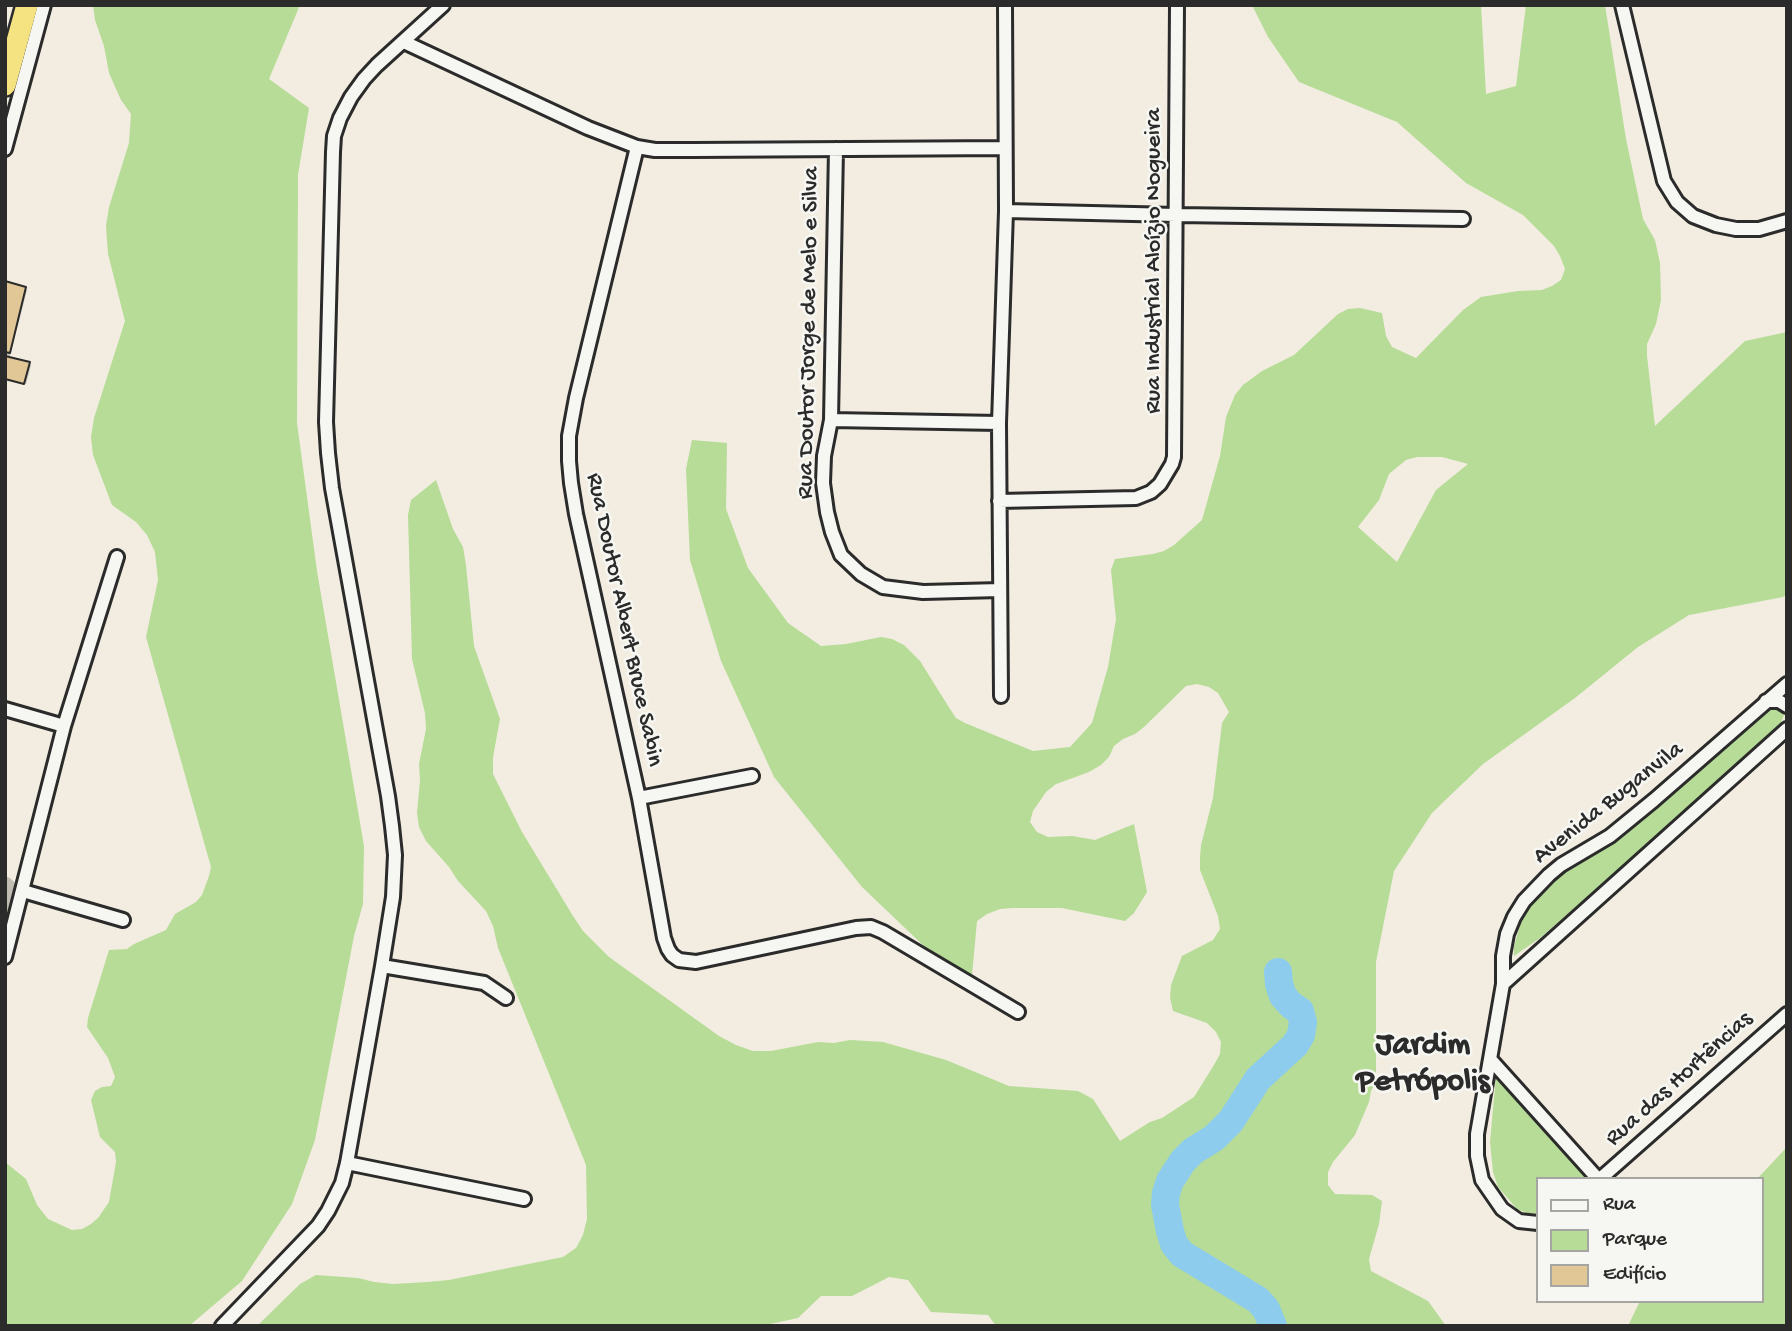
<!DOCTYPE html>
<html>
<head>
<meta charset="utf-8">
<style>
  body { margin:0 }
  #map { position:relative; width:1792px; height:1331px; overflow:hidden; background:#f2ede0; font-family:"Gochi Hand",sans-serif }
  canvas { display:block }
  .frame { position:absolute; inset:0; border:7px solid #2b2b2b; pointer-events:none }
  .legend { position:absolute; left:1536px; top:1177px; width:228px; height:126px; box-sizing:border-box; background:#f6f6f2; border:2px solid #a5a5a2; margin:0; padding:9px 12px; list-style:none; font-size:21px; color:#2b2b2b }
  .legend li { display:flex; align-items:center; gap:14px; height:35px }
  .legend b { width:35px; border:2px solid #a5a5a2 }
</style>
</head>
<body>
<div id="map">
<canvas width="1792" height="1331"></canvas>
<div class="frame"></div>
<ul class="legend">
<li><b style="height:9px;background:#f6f6f2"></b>Rua</li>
<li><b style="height:19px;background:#b6dc97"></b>Parque</li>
<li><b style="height:19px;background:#e1c796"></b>Edifício</li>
</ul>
</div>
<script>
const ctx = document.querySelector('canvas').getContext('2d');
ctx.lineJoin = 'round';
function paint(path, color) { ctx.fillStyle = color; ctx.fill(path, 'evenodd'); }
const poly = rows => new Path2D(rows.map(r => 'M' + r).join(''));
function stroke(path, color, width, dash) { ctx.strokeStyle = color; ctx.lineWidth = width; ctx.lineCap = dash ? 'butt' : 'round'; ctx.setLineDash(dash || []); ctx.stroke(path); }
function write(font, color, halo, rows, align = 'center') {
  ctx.font = font + ' "Gochi Hand",sans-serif'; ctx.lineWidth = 5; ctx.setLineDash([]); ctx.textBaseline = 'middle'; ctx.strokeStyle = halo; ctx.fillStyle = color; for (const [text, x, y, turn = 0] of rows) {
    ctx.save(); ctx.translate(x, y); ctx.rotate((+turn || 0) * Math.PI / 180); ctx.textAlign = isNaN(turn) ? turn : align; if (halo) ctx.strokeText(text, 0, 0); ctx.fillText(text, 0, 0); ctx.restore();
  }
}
const green = poly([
  [93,5,300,5,269,79,309,108,298,175,297,423,317,571,364,846,363,904,354,936,315,1140,292,1204,242,1281,189,1326,5,1326,5,1162,26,1179,37,1205,48,1219,72,1230,82,1229,91,1224,98,1218,109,1202,116,1162,115,1152,100,1137,91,1100,95,1091,102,1087,111,1086,115,1077,108,1058,87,1027,88,1018,109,950,127,949,134,944,166,930,175,914,196,902,202,895,209,876,211,867,146,637,158,580,155,552,147,535,136,522,112,505,93,455,91,437,94,418,125,321,108,254,106,226,109,207,129,143,131,114,121,100,109,73,104,46,95,20],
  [1252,5,1481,5,1486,94,1516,86,1526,5,1605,5,1626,139,1643,219,1655,240,1660,263,1661,300,1656,324,1647,344,1647,356,1655,426,1745,341,1787,332,1787,594,1783,597,1689,615,1638,647,1575,698,1483,764,1432,813,1394,871,1376,962,1376,1081,1371,1091,1369,1102,1355,1135,1333,1162,1328,1172,1328,1185,1335,1194,1372,1195,1382,1201,1379,1224,1369,1259,1371,1271,1428,1301,1446,1326,996,1326,988,1315,931,1312,908,1280,889,1277,852,1296,821,1296,798,1318,761,1326,257,1326,300,1284,316,1275,358,1278,374,1282,393,1284,427,1282,449,1280,563,1257,576,1248,583,1235,587,1219,586,1165,498,948,493,926,486,911,458,881,449,867,426,841,419,827,417,813,420,780,419,764,426,729,425,713,412,659,408,515,411,500,436,480,453,529,463,547,466,565,474,646,500,719,493,757,493,774,522,832,573,916,583,931,609,957,719,1036,736,1045,753,1051,771,1051,818,1042,834,1043,850,1040,883,1042,946,1060,1009,1086,1078,1091,1093,1099,1120,1141,1150,1122,1162,1118,1194,1097,1214,1065,1220,1054,1221,1042,1216,1032,1207,1023,1173,1011,1170,998,1171,985,1182,956,1213,940,1220,929,1218,916,1200,870,1200,858,1201,845,1213,798,1222,723,1229,712,1218,693,1209,687,1197,684,1186,686,1144,727,1135,734,1123,739,1114,746,1109,757,1101,765,1089,772,1056,784,1046,792,1033,811,1030,822,1037,832,1048,837,1072,836,1095,840,1134,824,1147,892,1134,913,1125,921,1062,908,1012,908,1000,909,987,914,977,921,972,975,926,948,862,887,774,777,721,661,690,560,686,469,692,440,727,443,726,509,748,568,788,623,821,646,846,644,881,637,892,639,904,645,920,661,950,709,956,718,965,723,1033,751,1070,747,1092,723,1108,667,1116,619,1111,570,1115,559,1153,554,1164,551,1174,545,1202,520,1220,456,1226,417,1235,395,1243,385,1262,371,1294,355,1338,314,1348,309,1360,308,1382,313,1386,336,1392,347,1416,358,1463,310,1481,297,1518,291,1542,290,1552,286,1561,280,1565,269,1560,256,1554,246,1523,215,1466,183,1397,122,1299,82,1268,37],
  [1417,457,1442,457,1468,464,1436,490,1397,562,1358,527,1379,500,1389,474,1406,460],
  [1773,707,1781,711,1784,715,1781,723,1621,868,1540,938,1514,956,1514,946,1521,922,1530,905,1556,876,1609,845,1627,832,1654,810,1768,708],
  [1496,1076,1589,1179,1538,1179,1538,1214,1527,1213,1517,1209,1498,1187,1493,1172,1490,1142],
  [1787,1147,1787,1326,1628,1326,1640,1301,1762,1301,1762,1179,1757,1179]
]);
const shadow = poly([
  [5,283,27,290,9,359,31,365,26,384,5,379],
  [5,876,10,878,18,886,5,939]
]);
const river = poly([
  [1273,1326,1266,1309,1258,1300,1182,1254,1174,1244,1170,1231,1165,1205,1166,1193,1170,1181,1183,1161,1193,1151,1214,1138,1231,1121,1258,1079,1295,1045,1301,1035,1303,1022,1300,1011,1291,1005,1283,996,1279,984,1278,972]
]);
const building = poly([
  [5,281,26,287,10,353,5,352,5,281],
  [5,356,30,362,24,384,5,379,5,356]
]);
const street = poly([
  [1622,5,1664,181,1677,202,1693,216,1716,225,1736,229,1759,229,1787,221],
  [404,42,588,128,637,147,655,150,693,150,1005,148],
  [637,147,576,398,569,436,569,461,571,483,576,514,639,798,664,938,668,949,672,955,679,960,696,962,856,928,871,927,883,932,1018,1012],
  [5,149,44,5],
  [836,149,831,420,824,456,823,483,827,512,832,532,841,555,861,574,883,587,923,592,1000,590],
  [1006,211,1176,215,1463,219],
  [831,420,999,423],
  [999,501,1136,498,1151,492,1160,484,1172,464,1174,457,1177,5],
  [1001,696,999,423,1006,211,1005,5],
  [1766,701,1779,701,1787,706],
  [5,709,64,726],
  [639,798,752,776],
  [23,891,123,920],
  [5,957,64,726,117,557],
  [382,966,484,983,506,998],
  [1503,984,1787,729],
  [1491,1060,1598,1179],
  [347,1163,524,1199],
  [1600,1179,1787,1014],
  [1538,1223,1519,1221,1502,1209,1482,1180,1477,1156,1477,1134,1503,984,1503,956,1507,934,1514,917,1524,901,1549,875,1561,865,1610,836,1654,800,1787,684],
  [222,1326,318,1226,328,1211,342,1183,347,1163,382,966,393,897,395,855,392,826,388,796,332,488,328,453,326,422,333,152,334,136,340,118,351,97,364,79,377,65,443,5]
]);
const highway = poly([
  [5,85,27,5]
]);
const streetNames = [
  ["Rua Industrial Aloízio Nogueira",1155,261,-90],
  ["Rua Doutor Jorge de Melo e Silva",810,333,-89],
  ["Rua Doutor Albert Bruce Sabin",623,620,78],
  ["Avenida Buganvila",1609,804,-38],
  ["Rua das Hortências",1680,1080,-42]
];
const districtNames = [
  ["Jardim",1423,1047],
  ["Petrópolis",1423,1084]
];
paint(green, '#b6dc97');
paint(shadow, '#0003');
stroke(river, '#8eccee', 28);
paint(building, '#e1c796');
stroke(building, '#2b2b2b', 2);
stroke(street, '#2b2b2b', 18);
stroke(highway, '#2b2b2b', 26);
stroke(street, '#f6f6f2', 12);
stroke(highway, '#f5e382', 21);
write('24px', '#2b2b2b', '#f6f6f2', streetNames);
write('bold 32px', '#2b2b2b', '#f6f6f2', districtNames);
</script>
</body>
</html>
